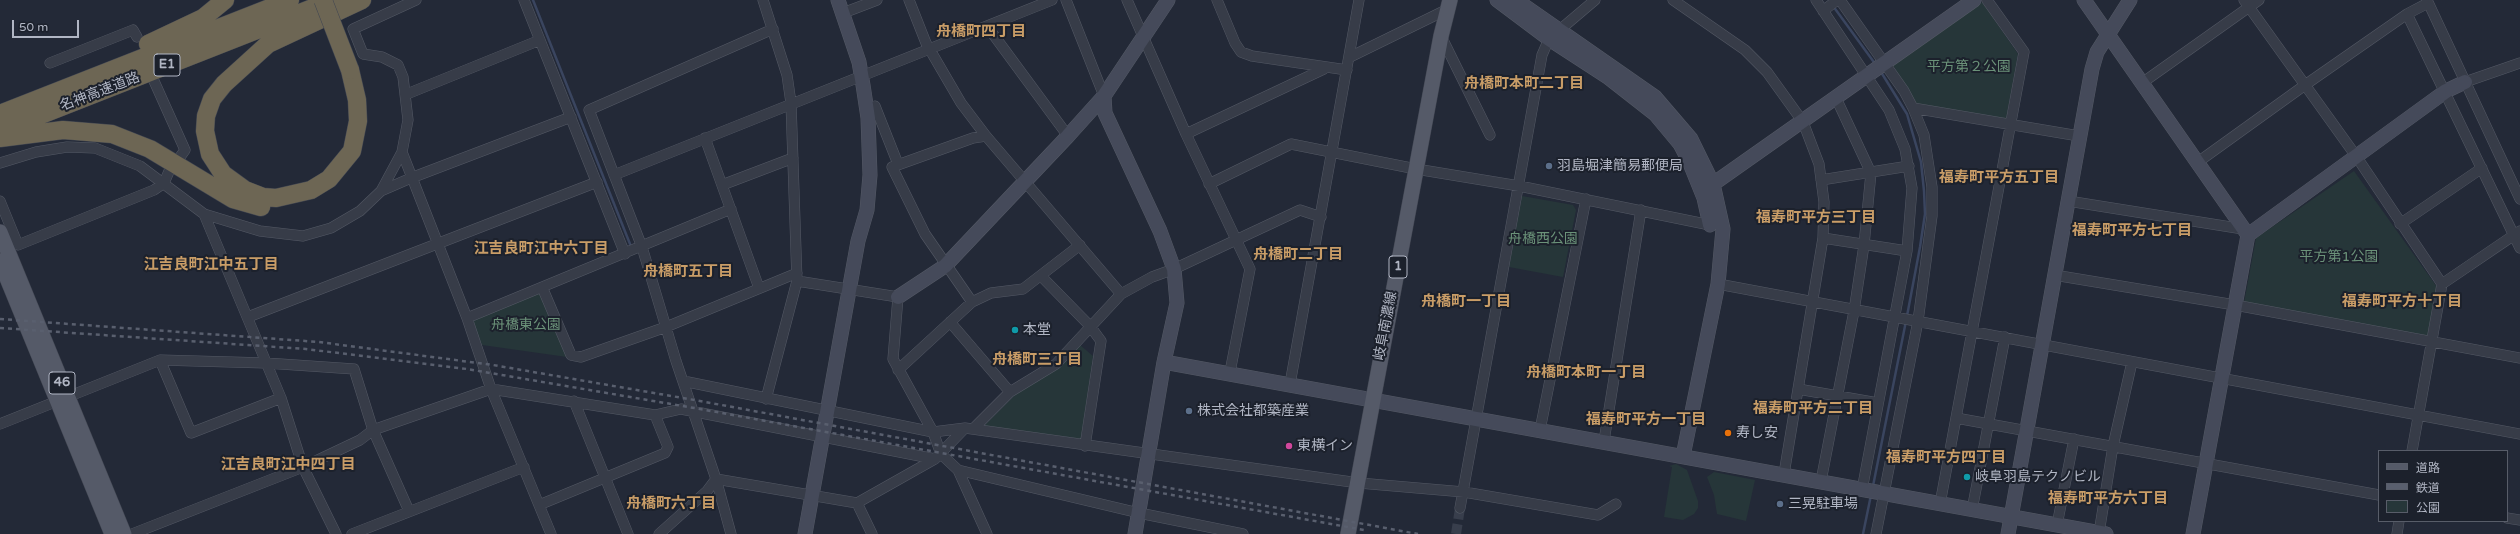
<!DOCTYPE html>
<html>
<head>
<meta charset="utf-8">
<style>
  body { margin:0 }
  #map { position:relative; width:2520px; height:534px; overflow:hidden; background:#232937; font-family:"Varela Round","Noto Sans JP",sans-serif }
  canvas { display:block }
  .legend { position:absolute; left:2378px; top:450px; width:130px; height:72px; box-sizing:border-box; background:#1c212c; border:1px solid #585d69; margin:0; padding:5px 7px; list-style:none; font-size:12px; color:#b1b6c4 }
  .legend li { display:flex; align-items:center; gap:8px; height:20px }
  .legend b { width:20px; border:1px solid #585d69 }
  .scale { position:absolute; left:12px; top:20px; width:67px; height:18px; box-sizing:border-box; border:2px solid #b1b6c4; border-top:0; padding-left:5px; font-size:12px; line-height:14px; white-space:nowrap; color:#b1b6c4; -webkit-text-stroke:3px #1c212c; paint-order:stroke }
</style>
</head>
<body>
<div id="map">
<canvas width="2520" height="534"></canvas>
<ul class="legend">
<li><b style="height:5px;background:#555a68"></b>道路</li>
<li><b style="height:5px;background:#595f6e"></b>鉄道</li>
<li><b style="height:11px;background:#263639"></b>公園</li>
</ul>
<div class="scale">50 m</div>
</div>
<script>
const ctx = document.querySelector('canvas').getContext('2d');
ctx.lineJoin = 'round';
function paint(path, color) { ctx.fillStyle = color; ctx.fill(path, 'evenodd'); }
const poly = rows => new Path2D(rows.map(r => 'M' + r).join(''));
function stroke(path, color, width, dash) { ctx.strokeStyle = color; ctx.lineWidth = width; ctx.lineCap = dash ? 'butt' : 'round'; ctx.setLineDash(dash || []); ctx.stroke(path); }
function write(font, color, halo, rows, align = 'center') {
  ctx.font = font + ' "Varela Round","Noto Sans JP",sans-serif'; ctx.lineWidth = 4; ctx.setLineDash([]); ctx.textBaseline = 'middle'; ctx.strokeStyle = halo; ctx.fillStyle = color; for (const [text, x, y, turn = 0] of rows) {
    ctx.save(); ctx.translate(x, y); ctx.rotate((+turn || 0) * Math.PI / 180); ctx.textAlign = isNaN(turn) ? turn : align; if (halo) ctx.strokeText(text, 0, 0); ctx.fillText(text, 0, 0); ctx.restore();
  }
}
const green = poly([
  [1982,2,2018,54,2006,120,1916,105,1893,65],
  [2354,171,2437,287,2428,337,2244,303,2256,238],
  [1522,196,1573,205,1576,210,1563,277,1509,267],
  [539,293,567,357,482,345,472,321],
  [1080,345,1093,356,1081,439,984,426,1015,395,1059,366],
  [1676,464,1687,470,1698,501,1698,508,1694,514,1683,520,1664,517,1672,467,1669,466],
  [1714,472,1755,480,1746,521,1717,514,1714,495,1707,477]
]);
const stream = poly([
  [533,0,630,244],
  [1833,6,1876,65],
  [1881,72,1907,114,1921,162,1924,191,1925,214,1920,247,1907,316],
  [1873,486,1906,321],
  [1863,534,1871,495]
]);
const streetTunnel = poly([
  [1456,534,1460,508]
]);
const street = poly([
  [416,0,353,29,363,54,382,57,398,65,403,77,408,120,402,152,467,318,491,389,551,534],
  [524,0,625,254],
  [763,0,787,75,791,103,797,281,766,399],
  [909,0,926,43,961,103,986,136,1121,294],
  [1066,0,1104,96],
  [1127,0,1186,134,1250,269,1230,372],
  [1217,0,1235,43,1241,52,1252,56,1347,70],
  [1673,0,1745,50,1767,72,1803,122,1819,164,1824,202,1823,238,1784,474],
  [1816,0,1889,110,1905,149,1912,188,1907,251,1862,490],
  [1840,0,1904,91,1913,108,1924,135,1932,187,1932,216,1918,321,1876,534],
  [2244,0,2356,156,2442,284],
  [2427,0,2520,199],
  [1823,11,1837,0],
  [843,13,877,0],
  [2407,14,2520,248],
  [987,26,1068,136],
  [1441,36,1490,135],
  [1350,57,1446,10],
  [50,63,133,30,137,37],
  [154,81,185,150,180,157],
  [2465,82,2520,63],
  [2142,83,2259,0],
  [407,94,540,40],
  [875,106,898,164],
  [1913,108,2079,136],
  [1186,134,1324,69],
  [705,138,759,288],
  [2198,162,2305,85,2407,14,2428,3],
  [0,163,36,152,67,147,95,148,140,166,204,214,260,231,303,236,331,228,360,211,381,191,411,178,571,117],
  [614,175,1052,0],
  [1821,180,1909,166],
  [1209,184,1291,144,1416,169,1519,186,1710,225],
  [722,185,793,158],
  [381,191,402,152],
  [0,201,18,245,154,190,164,183,170,169],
  [2068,201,2243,229],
  [204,214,281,398,303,467,336,534],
  [2400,224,2482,168],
  [1823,238,1907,251],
  [2054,275,2235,305,2520,358],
  [1041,276,1090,326,1101,341,1085,446],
  [797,281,898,297,893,359,933,432,941,454,958,470,987,534],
  [1718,284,2520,434],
  [542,287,571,355,581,357,666,327,797,273],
  [972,302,925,234,892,167,973,138,986,136],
  [248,317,597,182],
  [467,318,731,209],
  [950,322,1010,392],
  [160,360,191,433,281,398],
  [898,370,972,302,991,293,1023,289,1080,245],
  [683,381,933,432,965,428,1359,483,1464,492,1598,515,1616,504],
  [1290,384,1359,0],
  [1798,389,1878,403],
  [574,401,628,534],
  [1956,418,2379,495],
  [0,424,160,360,266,363,354,369,373,430,409,511],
  [973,429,1010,392,1056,364,1121,294,1152,277,1174,269,1300,210,1321,217],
  [1540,430,1586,199],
  [1604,441,1641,210],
  [2412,451,2442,284,2520,231],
  [958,470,1139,513,1243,534],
  [716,479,857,503,935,459,965,428],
  [1821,481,1854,311,1864,245,1871,173,1836,98],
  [857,503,872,534],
  [1940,504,2024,52,1987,0],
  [539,505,665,453,668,447,655,415],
  [1460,508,1542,55,1549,39,1595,0],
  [1972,510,2005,337],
  [2507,518,2520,520],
  [2057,525,2074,439],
  [2099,533,2113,446,2132,362],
  [132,534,303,467,360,440,373,430,491,389,655,415,681,409,935,459],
  [352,534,524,467],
  [659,534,707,491,716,479],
  [731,534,716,479,676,361,642,247,589,110,773,29],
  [2397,534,2399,521]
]);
const secondary = poly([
  [1497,0,1549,39,1609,78,1655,114,1680,144,1689,161,1704,198,1710,225],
  [1516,0,1655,97,1691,139,1713,184,1723,229,1718,284,1683,456],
  [2084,0,2248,235],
  [1104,96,1105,113,1160,231,1174,269,1177,303,1164,362,1135,534],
  [1713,184,1974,0],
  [898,297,945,266,1068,136,1104,96,1168,0],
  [1164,362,2106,534],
  [805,534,858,241,867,210,870,175,868,118,863,85,859,62,838,0],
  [2008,534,2092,69,2097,52,2130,0],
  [2193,534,2248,235,2446,91,2465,82]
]);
const primary = poly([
  [0,232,124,534],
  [0,261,112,534],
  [1348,534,1441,36,1450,0]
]);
const highway = poly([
  [148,44,203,18,225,0],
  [350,70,357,100,358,121,352,151,329,179,311,190,276,198,263,197,245,190,223,174,210,154,205,131,206,116,212,99,224,84,268,44,362,0],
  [0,114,290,0],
  [5,129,333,0],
  [0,138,63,130,112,134,150,149,233,199,261,207]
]);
const rail = poly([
  [0,319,319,342,493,365,700,401,1418,534],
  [0,328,306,349,467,369,700,409,1364,530]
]);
const highwayBridge = poly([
  [323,0,350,70]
]);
const markers = [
  [1549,166,4,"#5c6f8a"],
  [1015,330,4,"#0f9aa8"],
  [1189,411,4,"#5c6f8a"],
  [1728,433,4,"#e8710a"],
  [1289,446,4,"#d1479c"],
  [1967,477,4,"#0f9aa8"],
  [1780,504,4,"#5c6f8a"]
];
const shields = [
  [167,65,26],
  [1398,267,18],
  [62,383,26]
];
const shieldNames = [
  ["E1",167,65],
  ["1",1398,267],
  ["46",62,383]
];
const parkNames = [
  ["平方第２公園",1969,67],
  ["舟橋西公園",1543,239],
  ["平方第1公園",2339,257],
  ["舟橋東公園",526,325]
];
const streetNames = [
  ["名神高速道路",100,92,-21],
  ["岐阜南濃線",1386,326,-79]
];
const poiNames = [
  ["羽島堀津簡易郵便局",1557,166],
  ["本堂",1023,330],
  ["株式会社都築産業",1197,411],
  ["寿し安",1736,433],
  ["東横イン",1297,446],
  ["岐阜羽島テクノビル",1975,477],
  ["三晃駐車場",1788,504]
];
const neighbourhoodNames = [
  ["舟橋町四丁目",981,32],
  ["舟橋町本町二丁目",1524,84],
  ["福寿町平方五丁目",1999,178],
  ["福寿町平方三丁目",1816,218],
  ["福寿町平方七丁目",2132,231],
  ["江吉良町江中六丁目",541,249],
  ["舟橋町二丁目",1298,255],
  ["江吉良町江中五丁目",211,265],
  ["舟橋町五丁目",688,272],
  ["舟橋町一丁目",1466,302],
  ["福寿町平方十丁目",2402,302],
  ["舟橋町三丁目",1037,360],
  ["舟橋町本町一丁目",1586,373],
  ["福寿町平方二丁目",1813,409],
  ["福寿町平方一丁目",1646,420],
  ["福寿町平方四丁目",1946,458],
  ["江吉良町江中四丁目",288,465],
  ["福寿町平方六丁目",2108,499],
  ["舟橋町六丁目",671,504]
];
paint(green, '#263639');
stroke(stream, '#3a455f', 2.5);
stroke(streetTunnel, '#383e4c', 10, [10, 5]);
stroke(street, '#545965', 11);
stroke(secondary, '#545965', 15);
stroke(primary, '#404551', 16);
stroke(highway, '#414652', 19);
stroke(street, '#373c48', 10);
stroke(secondary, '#454a5a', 14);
stroke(primary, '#555a68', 15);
stroke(highway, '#6d6654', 18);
stroke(rail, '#595f6e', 2.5, [4, 4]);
stroke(highwayBridge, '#414652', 19, []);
stroke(highwayBridge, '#6d6654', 18);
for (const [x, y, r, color] of markers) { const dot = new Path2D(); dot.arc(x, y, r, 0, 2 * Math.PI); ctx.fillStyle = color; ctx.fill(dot); stroke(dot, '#1c212c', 1.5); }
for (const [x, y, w] of shields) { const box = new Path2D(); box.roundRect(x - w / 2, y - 11, w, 22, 3); ctx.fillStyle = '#1c212c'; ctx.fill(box); stroke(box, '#b1b6c4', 1); }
write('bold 13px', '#b1b6c4', null, shieldNames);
write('14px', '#6b9279', '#1c212c', parkNames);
write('14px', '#b1b6c4', '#1c212c', streetNames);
write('14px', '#b1b6c4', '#1c212c', poiNames, 'left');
write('bold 15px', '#c99d67', '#1c212c', neighbourhoodNames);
</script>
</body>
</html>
